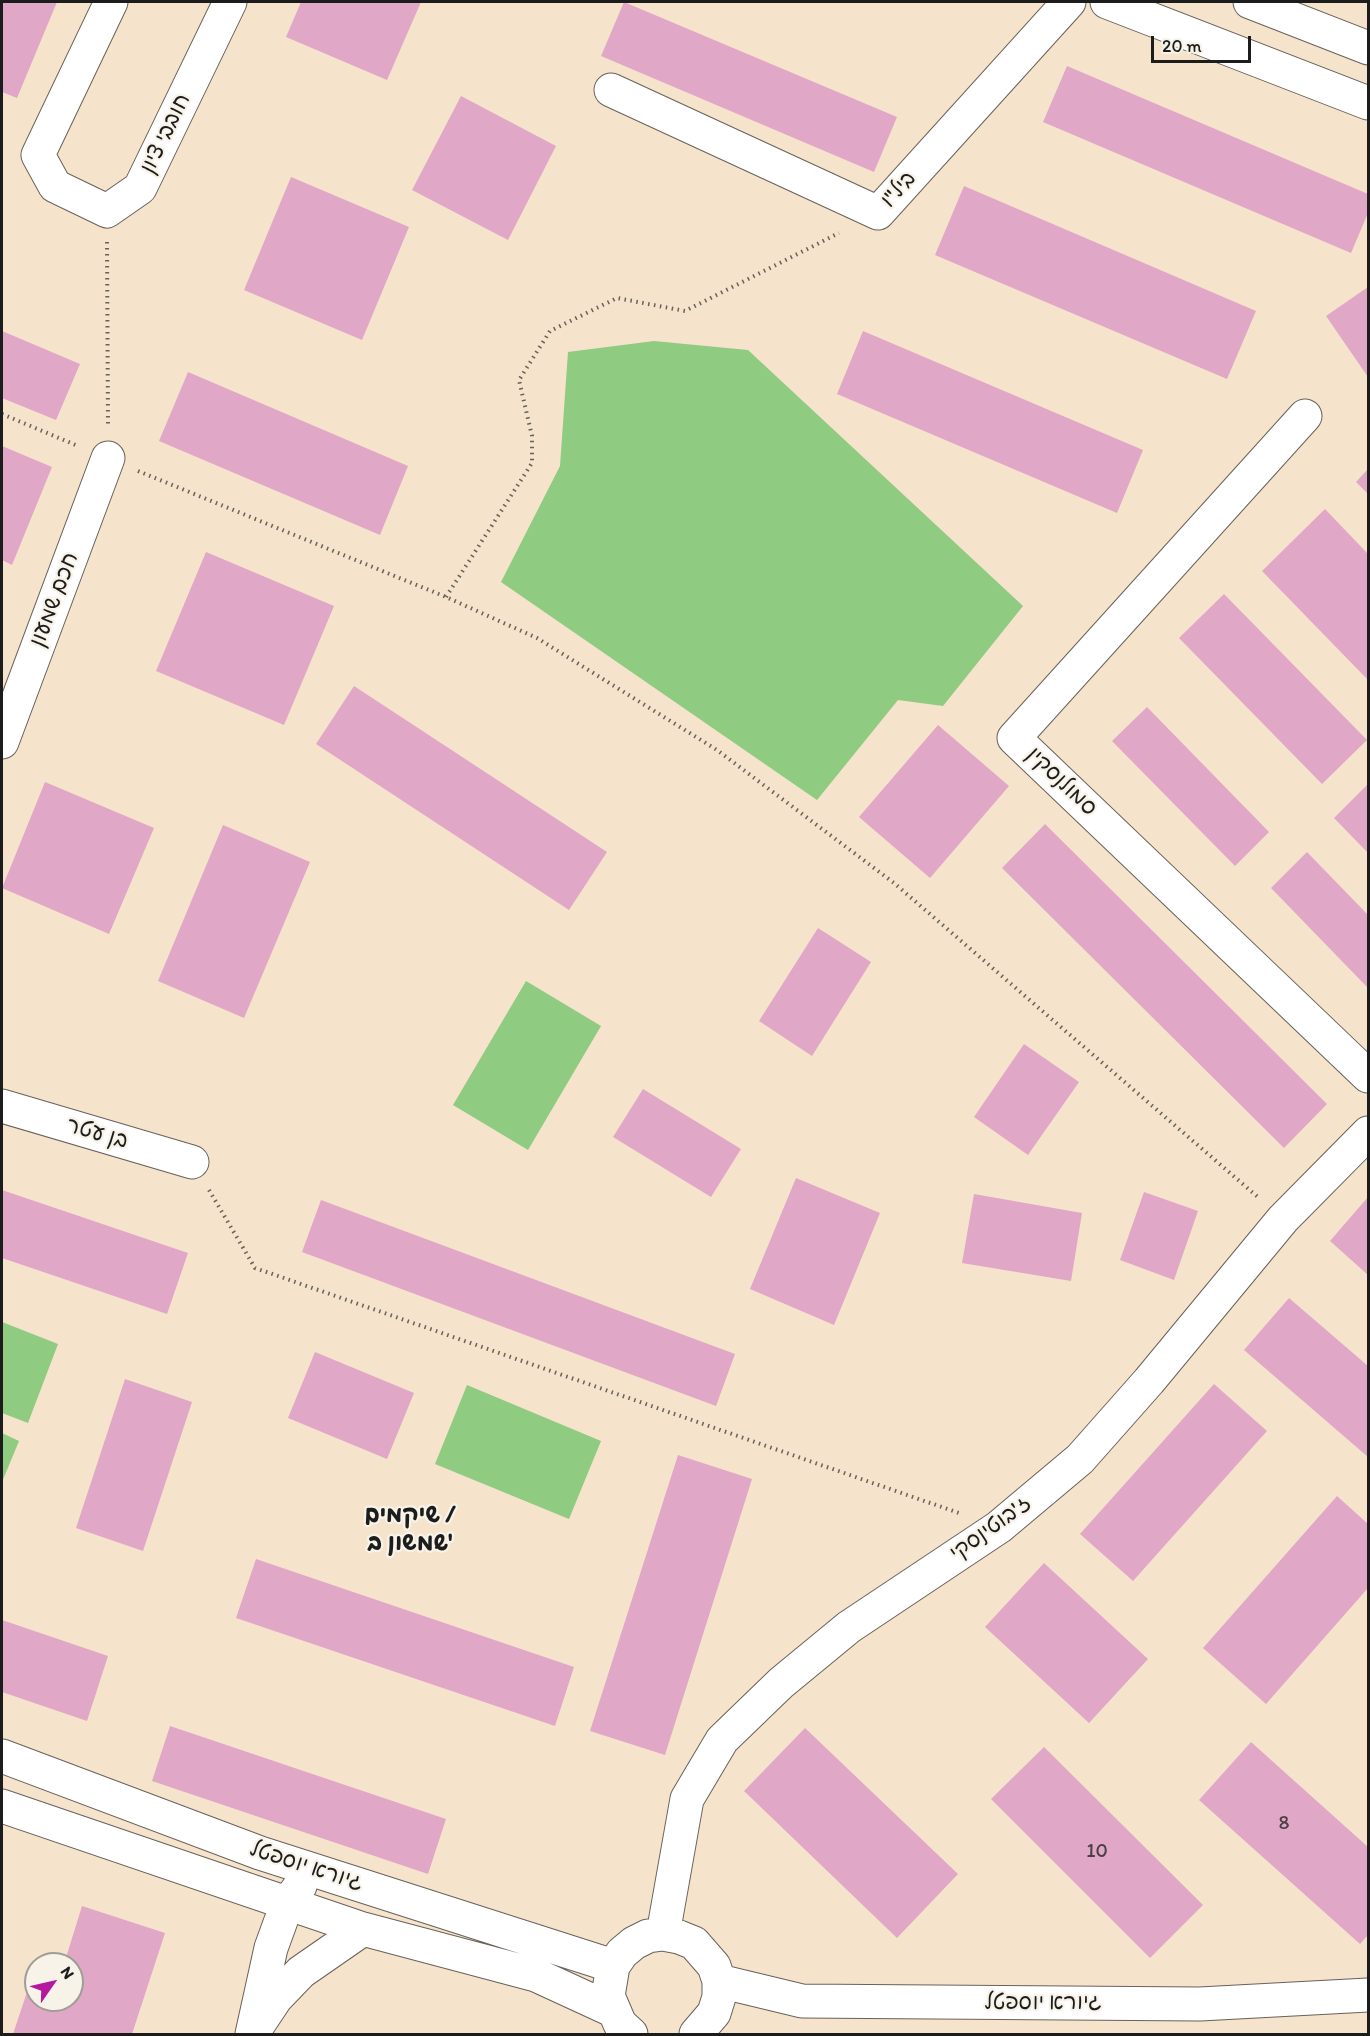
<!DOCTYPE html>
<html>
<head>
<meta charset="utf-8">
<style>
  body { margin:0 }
  #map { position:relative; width:1370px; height:2036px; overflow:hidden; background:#f5e3cc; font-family:Itim,sans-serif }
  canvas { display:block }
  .frame { position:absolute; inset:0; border:3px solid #1c1c1c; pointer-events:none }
  .north { position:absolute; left:24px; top:1952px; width:60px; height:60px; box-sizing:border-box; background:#f7f3e8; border:2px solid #9f9d96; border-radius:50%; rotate:56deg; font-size:16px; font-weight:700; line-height:24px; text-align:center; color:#1c1c1c }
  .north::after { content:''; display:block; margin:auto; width:21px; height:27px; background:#b5179e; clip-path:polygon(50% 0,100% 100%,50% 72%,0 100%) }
  .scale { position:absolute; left:1151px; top:36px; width:100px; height:27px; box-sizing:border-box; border:3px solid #1c1c1c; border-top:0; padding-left:8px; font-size:18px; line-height:21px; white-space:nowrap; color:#1c1c1c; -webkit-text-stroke:4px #f7f3e8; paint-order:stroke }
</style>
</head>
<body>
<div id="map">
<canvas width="1370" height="2036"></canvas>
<div class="frame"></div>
<div class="north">N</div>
<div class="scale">20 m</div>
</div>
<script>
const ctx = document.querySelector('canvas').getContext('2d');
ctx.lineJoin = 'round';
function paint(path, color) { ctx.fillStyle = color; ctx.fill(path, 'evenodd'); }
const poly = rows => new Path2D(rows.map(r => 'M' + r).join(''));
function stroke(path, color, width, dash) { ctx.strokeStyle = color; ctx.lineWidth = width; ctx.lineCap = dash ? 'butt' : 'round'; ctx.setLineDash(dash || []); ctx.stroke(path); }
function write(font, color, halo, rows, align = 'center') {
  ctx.font = font + ' Itim,"Playpen Sans Hebrew",sans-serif'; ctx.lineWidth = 4.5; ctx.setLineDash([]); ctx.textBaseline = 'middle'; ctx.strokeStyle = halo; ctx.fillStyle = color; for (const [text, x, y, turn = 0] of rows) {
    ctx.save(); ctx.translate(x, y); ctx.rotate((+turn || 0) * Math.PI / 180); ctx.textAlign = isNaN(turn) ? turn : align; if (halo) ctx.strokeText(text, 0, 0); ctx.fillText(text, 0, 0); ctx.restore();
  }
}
const green = poly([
  [654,341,748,350,1023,606,943,706,898,700,817,800,501,582,560,466,568,352],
  [526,981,601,1026,528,1150,453,1105],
  [2,1322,58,1344,28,1423,2,1413],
  [467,1385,601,1441,569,1519,435,1464],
  [2,1433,19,1441,2,1482]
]);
const building = poly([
  [2,2,57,2,17,98,2,92],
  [301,2,421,2,387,80,286,37],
  [624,2,897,117,874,172,601,56],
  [1067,66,1368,194,1368,213,1351,253,1043,122],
  [461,96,556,146,508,240,412,190],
  [291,177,409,227,362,340,244,290],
  [964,186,1256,311,1227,379,935,255],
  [1368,287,1368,377,1326,316],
  [2,331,80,364,56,420,2,398],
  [863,331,1143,450,1117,513,837,394],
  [188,372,408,466,380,535,159,441],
  [2,446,52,467,12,565,2,560],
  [1368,469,1368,494,1356,482],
  [1325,509,1368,554,1368,680,1262,571],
  [206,552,334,606,284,725,156,671],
  [1224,594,1367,740,1322,784,1179,638],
  [354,686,607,852,569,910,316,744],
  [1147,707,1269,832,1235,866,1112,741],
  [938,725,1009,786,930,878,859,817],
  [45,782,154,828,109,934,2,888],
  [1368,784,1368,853,1334,818],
  [1045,824,1327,1104,1284,1148,1002,868],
  [223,825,310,862,244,1018,158,981],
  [1307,852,1368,915,1368,988,1271,888],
  [818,928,871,962,812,1056,759,1021],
  [1024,1044,1079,1082,1028,1155,974,1117],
  [643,1089,741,1149,711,1197,613,1137],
  [796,1178,880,1213,834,1325,750,1289],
  [2,1190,188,1253,167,1314,2,1258],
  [1144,1192,1198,1211,1174,1280,1120,1260],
  [974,1194,1082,1213,1071,1281,962,1263],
  [1368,1197,1368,1275,1330,1241],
  [321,1200,735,1354,716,1406,302,1252],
  [1289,1298,1368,1366,1368,1457,1244,1350],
  [315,1352,414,1393,387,1459,288,1418],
  [125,1379,192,1402,143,1551,76,1528],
  [1214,1384,1267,1431,1133,1581,1080,1534],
  [678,1455,752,1479,665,1755,590,1731],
  [1337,1496,1368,1524,1368,1588,1266,1704,1203,1648],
  [256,1559,574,1667,555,1726,236,1618],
  [1044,1563,1148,1659,1089,1723,985,1627],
  [2,1620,108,1656,87,1721,2,1692],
  [170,1726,446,1819,428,1874,152,1781],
  [805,1728,958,1874,897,1938,744,1791],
  [1251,1742,1368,1847,1368,1935,1360,1944,1199,1800],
  [1044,1747,1203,1905,1150,1958,991,1799],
  [82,1906,165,1933,132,2034,13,2034,31,1980,36,1982,36,2000,72,2000,72,1964,64,1964]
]);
const path = poly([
  [107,242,108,427],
  [2,414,78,446],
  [138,471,446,597,537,638,717,750,894,883,1259,1198],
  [446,597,532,463,532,436,519,380,550,331,617,298,685,311,839,233],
  [209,1190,255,1268,959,1513]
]);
const minor = poly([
  [111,2,38,155,55,186,107,211,140,188,230,2],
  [1107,2,1368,103],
  [1250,2,1368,48],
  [611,90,878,213,1069,2],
  [1305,416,1014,738,1368,1076],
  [2,742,108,458],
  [2,1106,192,1162],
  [2,1756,260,1853,613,1966],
  [2,1806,363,1929,536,1975,612,2010],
  [663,1934,687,1799,722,1740,781,1683,849,1627,999,1527,1080,1459,1149,1381,1283,1219,1368,1133],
  [719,1981,802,2001,1200,2004,1368,1995],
  [258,2025,276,1998,301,1972,363,1929],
  [252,2034,271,1948,287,1904,300,1886],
  [631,2034,620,2024,608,1996,613,1966,622,1953,634,1943,648,1936,663,1934,679,1937,694,1943,714,1966,719,1981,719,1997,714,2013,696,2034]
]);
const numberNames = [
  ["8",1284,1824],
  ["10",1097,1852]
];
const streetNames = [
  ["חובבי ציון",166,134,-64],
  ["ביל\"ו",899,190,-48],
  ["חכם שמעון",55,600,-69],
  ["סמולנסקין",1061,782,44],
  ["בן עטר",97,1134,16],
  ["ז'בוטינסקי",991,1529,-36],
  ["גיורא יוספטל",306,1867,18],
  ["גיורא יוספטל",1043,2003]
];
const neighbourhoodNames = [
  ["שיקמים /",410,1516],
  ["שמשון ב'",410,1544]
];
paint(green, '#8fcb80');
paint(building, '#e1a7c7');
stroke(minor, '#68625a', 35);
stroke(path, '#68625a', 4, [1.5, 4.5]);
stroke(minor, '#fff', 33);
write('20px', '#4d3f47', null, numberNames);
write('22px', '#1c1c1c', '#f7f3e8', streetNames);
write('bold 24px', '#1c1c1c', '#f7f3e8', neighbourhoodNames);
</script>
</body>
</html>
